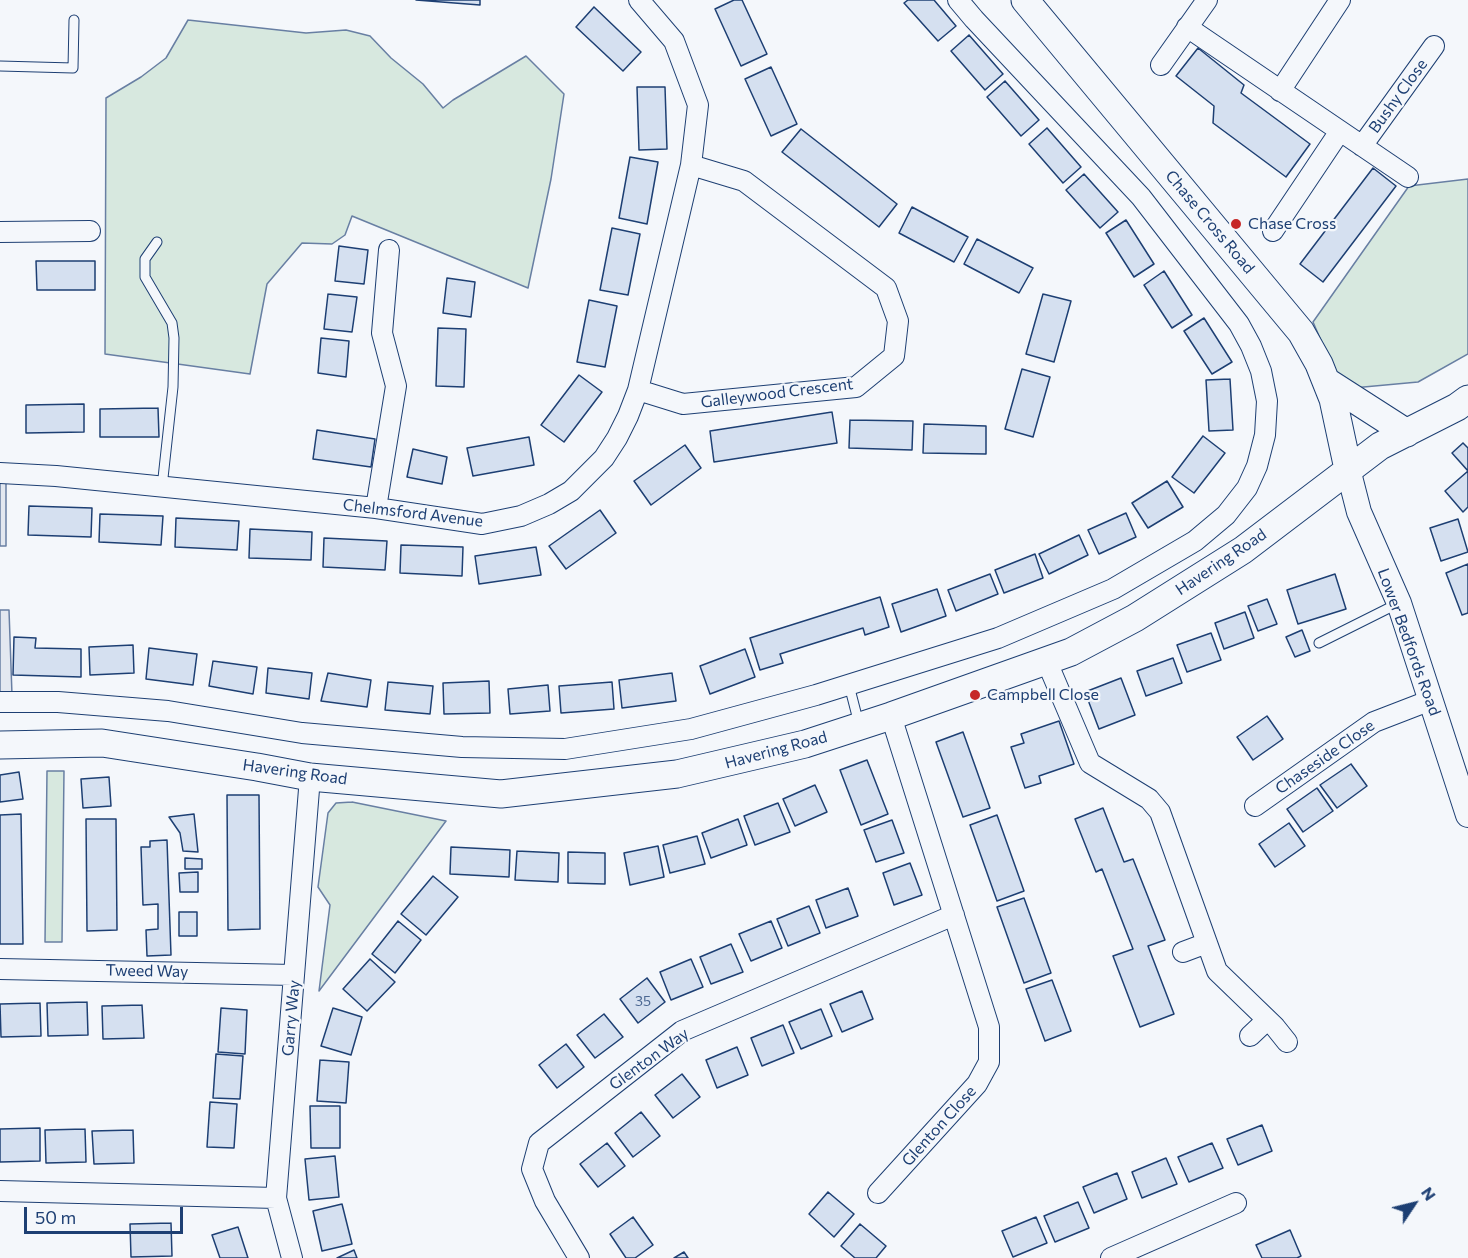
<!DOCTYPE html>
<html>
<head>
<meta charset="utf-8">
<style>
  body { margin:0 }
  #map { position:relative; width:1468px; height:1258px; overflow:hidden; background:#f4f7fb; font-family:Commissioner,sans-serif }
  canvas { display:block }
  .north { position:absolute; left:1384px; top:1174px; width:60px; height:60px; -webkit-text-stroke:4px #f4f7fb; paint-order:stroke; rotate:55deg; font-size:16px; font-weight:700; line-height:24px; text-align:center; color:#1d3f73 }
  .north::after { content:''; display:block; margin:auto; width:21px; height:27px; background:#1d3f73; clip-path:polygon(50% 0,100% 100%,50% 72%,0 100%) }
  .scale { position:absolute; left:24px; top:1207px; width:159px; height:27px; box-sizing:border-box; border:3px solid #1d3f73; border-top:0; padding-left:8px; font-size:18px; line-height:21px; white-space:nowrap; color:#1d3f73; -webkit-text-stroke:4px #f4f7fb; paint-order:stroke }
</style>
</head>
<body>
<div id="map">
<canvas width="1468" height="1258"></canvas>
<div class="north">N</div>
<div class="scale">50 m</div>
</div>
<script>
const ctx = document.querySelector('canvas').getContext('2d');
ctx.lineJoin = 'round';
function paint(path, color) { ctx.fillStyle = color; ctx.fill(path, 'evenodd'); }
const poly = rows => new Path2D(rows.map(r => 'M' + r).join(''));
function stroke(path, color, width, dash) { ctx.strokeStyle = color; ctx.lineWidth = width; ctx.lineCap = dash ? 'butt' : 'round'; ctx.setLineDash(dash || []); ctx.stroke(path); }
function write(font, color, halo, rows, align = 'center') {
  ctx.font = font + ' Commissioner,sans-serif'; ctx.lineWidth = 4.5; ctx.setLineDash([]); ctx.textBaseline = 'middle'; ctx.strokeStyle = halo; ctx.fillStyle = color; for (const [text, x, y, turn = 0] of rows) {
    ctx.save(); ctx.translate(x, y); ctx.rotate((+turn || 0) * Math.PI / 180); ctx.textAlign = isNaN(turn) ? turn : align; if (halo) ctx.strokeText(text, 0, 0); ctx.fillText(text, 0, 0); ctx.restore();
  }
}
const green = poly([
  [188,20,306,33,346,30,370,36,391,58,423,84,443,108,453,100,526,56,564,94,551,179,528,288,352,216,345,235,332,244,302,243,267,284,250,374,105,354,106,98,141,77,166,58,188,20],
  [1468,179,1468,354,1418,382,1342,389,1313,322,1409,186,1468,179],
  [47,771,64,771,62,942,45,942,47,771],
  [352,802,446,821,319,991,330,905,318,887,328,813,336,803,352,802]
]);
const parking = poly([
  [6,480,6,546,0,546,0,481,6,480],
  [0,610,9,610,12,695,0,695,0,610]
]);
const building = poly([
  [416,0,480,0,480,5,416,0],
  [734,0,742,0,767,54,741,66,715,9,734,0],
  [908,0,934,0,956,26,938,41,904,3,908,0],
  [594,7,641,52,623,71,576,27,594,7],
  [969,35,1003,74,985,90,951,51,969,35],
  [1198,48,1244,85,1241,93,1310,144,1286,177,1213,123,1214,106,1176,76,1198,48],
  [771,67,797,124,771,136,745,79,771,67],
  [1005,81,1039,120,1021,136,987,97,1005,81],
  [637,87,665,87,667,149,639,150,637,87],
  [1047,128,1081,167,1063,183,1029,144,1047,128],
  [801,129,897,204,879,227,782,152,801,129],
  [630,157,658,162,647,224,619,218,630,157],
  [1373,168,1396,186,1323,282,1300,264,1373,168],
  [1084,174,1118,212,1100,228,1066,190,1084,174],
  [912,207,968,237,954,262,899,233,912,207],
  [1126,220,1154,264,1134,277,1106,233,1126,220],
  [612,228,640,234,628,295,600,290,612,228],
  [977,239,1033,268,1019,293,964,264,977,239],
  [339,246,368,250,364,284,335,281,339,246],
  [36,261,95,261,95,290,37,290,36,261],
  [1164,271,1192,315,1172,328,1144,285,1164,271],
  [447,278,475,282,471,317,443,313,447,278],
  [328,294,357,297,352,332,324,329,328,294],
  [1043,294,1071,301,1054,362,1026,354,1043,294],
  [589,300,617,306,605,367,577,362,589,300],
  [1204,318,1232,362,1212,374,1184,331,1204,318],
  [438,328,466,329,464,387,436,386,438,328],
  [321,338,349,341,346,377,318,373,321,338],
  [1022,369,1050,377,1033,437,1005,429,1022,369],
  [579,375,602,392,564,442,541,425,579,375],
  [1230,379,1233,430,1209,431,1206,380,1230,379],
  [84,404,84,432,26,433,26,405,84,404],
  [158,408,159,437,100,437,100,409,158,408],
  [832,412,837,443,714,462,710,431,832,412],
  [850,420,913,421,912,450,849,448,850,420],
  [924,424,986,426,986,454,923,453,924,424],
  [317,430,375,439,371,467,313,459,317,430],
  [1203,436,1225,453,1194,493,1172,477,1203,436],
  [529,437,534,465,473,476,467,448,529,437],
  [1463,443,1468,448,1468,507,1463,512,1445,491,1468,471,1452,453,1463,443],
  [685,445,701,468,651,505,634,481,685,445],
  [413,449,447,457,442,484,407,477,413,449],
  [1167,481,1183,507,1148,528,1132,503,1167,481],
  [29,506,92,508,91,537,28,535,29,506],
  [600,510,616,533,566,569,549,546,600,510],
  [1126,513,1136,537,1099,554,1088,530,1126,513],
  [100,514,163,516,161,545,99,542,100,514],
  [176,518,239,521,237,550,175,547,176,518],
  [1458,519,1468,552,1441,561,1430,528,1458,519],
  [250,529,312,532,311,560,249,558,250,529],
  [1079,535,1088,555,1049,574,1039,554,1079,535],
  [324,538,387,541,385,570,323,567,324,538],
  [401,545,463,547,462,576,400,573,401,545],
  [536,547,541,575,479,584,475,556,536,547],
  [1035,554,1043,578,1004,593,995,570,1035,554],
  [1468,564,1468,613,1462,615,1446,573,1468,564],
  [990,574,998,594,956,611,948,590,990,574],
  [1335,574,1346,609,1298,624,1287,590,1335,574],
  [937,589,946,616,901,632,892,604,937,589],
  [880,597,889,627,865,635,863,628,780,654,783,663,760,670,750,638,880,597],
  [1267,599,1277,624,1258,631,1248,606,1267,599],
  [1245,612,1254,638,1224,649,1215,623,1245,612],
  [1302,630,1310,651,1295,657,1286,637,1302,630],
  [1211,633,1221,660,1187,672,1177,645,1211,633],
  [14,637,36,638,35,648,81,649,81,677,13,675,14,637],
  [133,645,134,673,90,675,89,647,133,645],
  [149,648,197,654,193,685,146,679,149,648],
  [745,649,755,677,710,694,700,666,745,649],
  [1173,658,1182,683,1146,696,1137,671,1173,658],
  [213,661,257,667,253,694,209,686,213,661],
  [268,668,312,673,309,699,266,693,268,668],
  [328,673,371,680,367,707,321,701,328,673],
  [672,673,676,701,622,708,619,680,672,673],
  [1121,678,1135,715,1099,729,1085,692,1121,678],
  [489,681,490,713,444,714,443,683,489,681],
  [388,682,433,686,430,714,385,710,388,682],
  [612,682,614,709,561,713,559,686,612,682],
  [548,685,550,711,510,714,508,689,548,685],
  [1267,716,1283,739,1253,760,1237,737,1267,716],
  [1059,721,1074,764,1039,776,1041,783,1025,788,1011,747,1024,743,1021,734,1059,721],
  [963,732,990,808,963,817,936,742,963,732],
  [867,760,888,814,861,825,840,770,867,760],
  [1351,764,1367,786,1337,808,1320,785,1351,764],
  [19,772,23,799,0,802,0,775,19,772],
  [109,777,111,806,83,808,81,779,109,777],
  [815,785,827,812,795,826,783,799,815,785],
  [1317,788,1333,811,1303,832,1287,809,1317,788],
  [227,795,259,795,260,929,228,930,227,795],
  [778,803,790,832,755,845,744,816,778,803],
  [1103,808,1124,862,1133,859,1165,940,1148,946,1174,1014,1140,1027,1113,956,1133,949,1102,869,1096,872,1075,819,1103,808],
  [21,814,23,944,0,944,0,815,21,814],
  [194,814,198,852,183,851,180,833,169,817,194,814],
  [997,815,1024,891,997,901,970,825,997,815],
  [86,819,116,819,117,930,87,931,86,819],
  [738,819,747,845,711,858,702,833,738,819],
  [892,820,904,853,876,862,864,830,892,820],
  [1289,823,1305,846,1275,867,1259,844,1289,823],
  [697,836,705,864,670,873,663,845,697,836],
  [167,840,171,955,147,956,146,930,158,929,158,904,143,905,141,847,150,847,150,841,167,840],
  [658,846,664,877,630,885,624,853,658,846],
  [451,847,510,850,509,877,450,874,451,847],
  [517,851,559,853,558,882,515,880,517,851],
  [568,852,605,853,605,884,568,883,568,852],
  [185,858,202,859,202,869,185,869,185,858],
  [910,863,922,895,894,905,883,873,910,863],
  [198,872,198,892,180,892,179,873,198,872],
  [433,876,458,897,426,935,401,914,433,876],
  [848,888,858,916,826,928,816,900,848,888],
  [1024,898,1051,973,1024,983,997,907,1024,898],
  [809,906,820,933,788,946,777,919,809,906],
  [179,912,197,912,197,936,179,936,179,912],
  [398,921,421,940,395,973,372,954,398,921],
  [771,921,782,948,751,961,739,934,771,921],
  [731,944,743,972,711,984,700,957,731,944],
  [370,959,395,982,367,1011,343,989,370,959],
  [691,959,703,987,671,1000,660,972,691,959],
  [647,978,665,1002,638,1023,620,999,647,978],
  [1052,980,1071,1031,1045,1041,1026,989,1052,980],
  [862,991,873,1019,842,1032,830,1004,862,991],
  [87,1002,88,1035,48,1036,47,1003,87,1002],
  [40,1003,41,1036,1,1037,0,1004,40,1003],
  [142,1005,144,1038,103,1039,102,1006,142,1005],
  [221,1008,247,1010,245,1054,218,1052,221,1008],
  [333,1008,362,1017,351,1055,321,1046,333,1008],
  [821,1009,832,1036,801,1049,789,1022,821,1009],
  [604,1014,623,1037,595,1058,577,1035,604,1014],
  [783,1025,794,1053,762,1066,751,1038,783,1025],
  [566,1044,584,1067,557,1088,539,1065,566,1044],
  [737,1047,748,1075,717,1088,706,1060,737,1047],
  [216,1054,243,1056,240,1099,213,1098,216,1054],
  [320,1060,349,1062,346,1103,317,1101,320,1060],
  [682,1074,700,1097,673,1118,655,1095,682,1074],
  [210,1102,237,1104,234,1148,207,1147,210,1102],
  [310,1106,340,1106,340,1148,311,1148,310,1106],
  [641,1112,660,1136,633,1157,615,1133,641,1112],
  [1262,1125,1272,1151,1238,1165,1227,1139,1262,1125],
  [40,1128,40,1161,0,1162,0,1129,40,1128],
  [85,1129,86,1162,46,1163,45,1130,85,1129],
  [133,1130,134,1163,94,1164,92,1131,133,1130],
  [607,1143,625,1166,598,1187,580,1164,607,1143],
  [1212,1143,1223,1168,1189,1182,1178,1157,1212,1143],
  [335,1156,339,1197,309,1200,305,1159,335,1156],
  [1166,1158,1177,1184,1142,1198,1132,1172,1166,1158],
  [1117,1173,1127,1199,1094,1213,1083,1187,1117,1173],
  [828,1192,854,1214,834,1237,809,1214,828,1192],
  [1078,1202,1089,1228,1055,1242,1044,1216,1078,1202],
  [342,1204,352,1244,322,1251,313,1211,342,1204],
  [633,1217,653,1245,635,1258,626,1258,610,1234,633,1217],
  [1036,1217,1047,1243,1013,1257,1002,1231,1036,1217],
  [171,1223,172,1256,131,1257,130,1224,171,1223],
  [860,1224,886,1246,876,1258,855,1258,841,1246,860,1224],
  [238,1227,248,1258,220,1258,212,1235,238,1227],
  [1290,1230,1301,1256,1297,1258,1262,1258,1256,1245,1290,1230],
  [354,1250,357,1258,337,1258,354,1250],
  [684,1252,688,1258,674,1258,684,1252]
]);
const service = poly([
  [0,66,73,68,74,20],
  [157,242,145,259,145,277,172,323,174,338,173,387,162,487],
  [1319,643,1397,604],
  [849,685,859,724]
]);
const minor = poly([
  [1187,27,1408,177],
  [1161,65,1207,0],
  [1280,91,1340,0],
  [1362,146,1434,46],
  [1273,231,1340,131],
  [0,232,90,231],
  [638,390,683,404,856,387,894,356,898,321,886,288,744,181,691,165],
  [0,473,56,476,376,508,482,524,521,516,549,504,571,491,604,458,617,438,628,416,638,390,691,165,698,105,674,41,639,0],
  [376,508,396,386,382,333,389,250],
  [1047,662,1090,763,1149,799,1160,812,1217,971,1275,1027,1287,1042],
  [0,702,58,702,168,711,302,733,462,747,565,749,691,729,816,695,998,638,1113,589,1195,541,1226,515,1247,488,1257,466,1265,435,1267,401,1261,371,1251,346,1239,324,1141,197,974,19,958,0],
  [1255,806,1374,722,1431,700],
  [1183,952,1207,943],
  [0,969,294,975],
  [1250,1036,1267,1020],
  [0,1191,276,1198],
  [878,1193,977,1084,989,1062,989,1027,891,716],
  [292,1258,276,1198,310,777],
  [579,1258,545,1201,532,1169,539,1143,682,1031,954,915],
  [1111,1258,1236,1203]
]);
const tertiary = poly([
  [1348,469,1359,512,1399,603,1468,815]
]);
const secondary = poly([
  [1025,0,1301,332,1319,364,1333,399,1348,469],
  [1326,381,1407,433],
  [0,745,102,743,257,767,310,777,501,794,677,774,805,744,891,716,1071,652,1135,618,1243,550,1380,446,1457,407,1468,399]
]);
const markers = [
  [1236,224,6,"#c62828"],
  [975,695,6,"#c62828"]
];
const numberNames = [
  ["35",643,1001]
];
const streetNames = [
  ["Bushy Close",1398,96,-54],
  ["Chase Cross Road",1210,222,50],
  ["Galleywood Crescent",777,393,-7],
  ["Chelmsford Avenue",413,513,7],
  ["Havering Road",1221,562,-34],
  ["Lower Bedfords Road",1409,642,70],
  ["Havering Road",776,750,-15],
  ["Chaseside Close",1325,757,-35],
  ["Havering Road",295,772,8],
  ["Tweed Way",147,971,1],
  ["Garry Way",291,1018,-85],
  ["Glenton Way",649,1059,-36],
  ["Glenton Close",939,1126,-48]
];
const poiNames = [
  ["Chase Cross",1248,224],
  ["Campbell Close",987,695]
];
paint(green, '#d7e8df');
stroke(green, '#687fa3', 1.5);
paint(parking, '#e3e8f0');
stroke(parking, '#687fa3', 1.5);
paint(building, '#d5e0f0');
stroke(building, '#1d3f73', 1.5);
stroke(service, '#1d3f73', 11);
stroke(minor, '#1d3f73', 22);
stroke(tertiary, '#1d3f73', 26);
stroke(secondary, '#1d3f73', 29);
stroke(service, '#f4f7fb', 9);
stroke(minor, '#f4f7fb', 20);
stroke(tertiary, '#f4f7fb', 24);
stroke(secondary, '#f4f7fb', 27);
for (const [x, y, r, color] of markers) { const dot = new Path2D(); dot.arc(x, y, r, 0, 2 * Math.PI); ctx.fillStyle = color; ctx.fill(dot); stroke(dot, '#f4f7fb', 2); }
write('14px', '#4b6792', null, numberNames);
write('16px', '#1d3f73', '#f4f7fb', streetNames);
write('16px', '#1d3f73', '#f4f7fb', poiNames, 'left');
</script>
</body>
</html>
